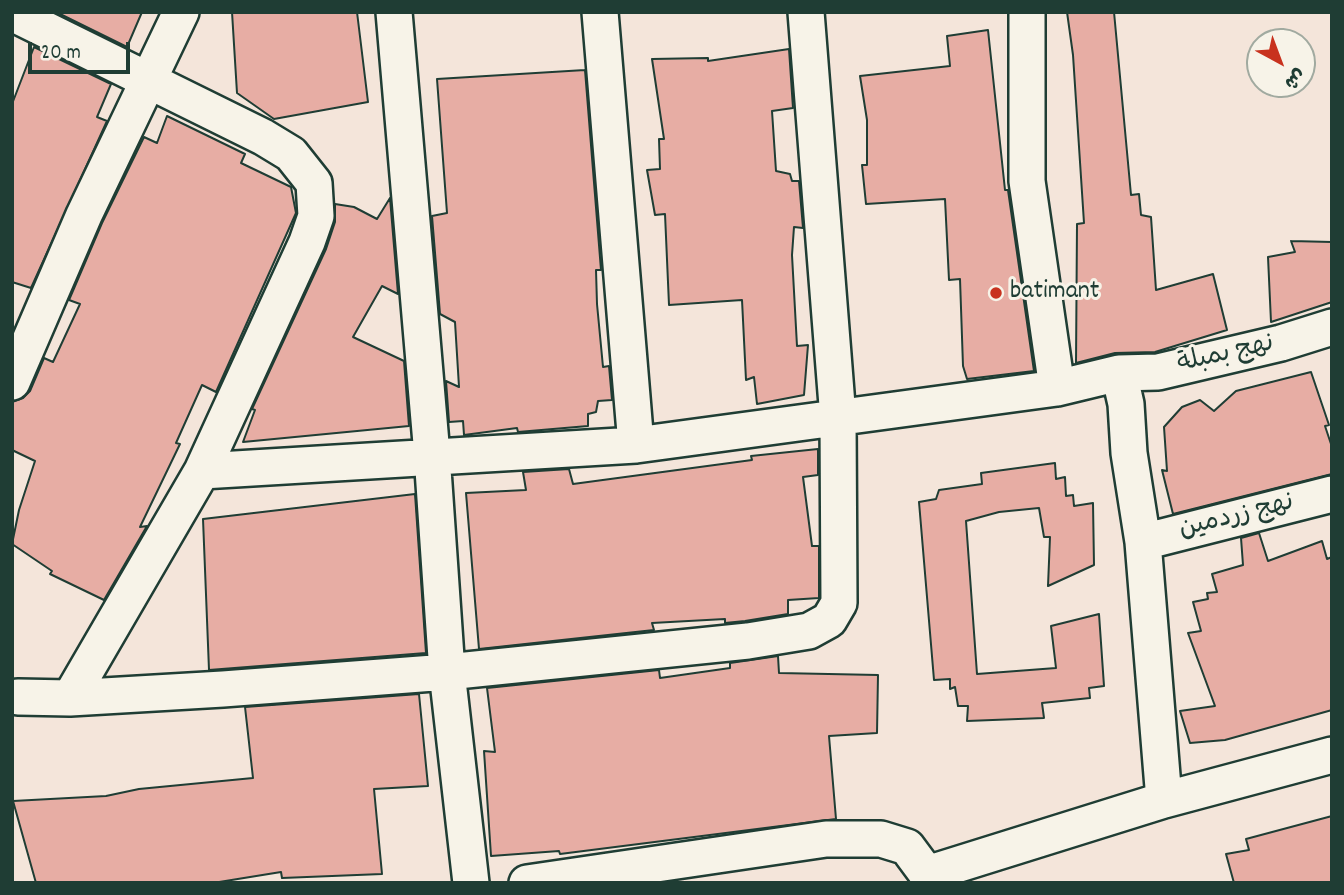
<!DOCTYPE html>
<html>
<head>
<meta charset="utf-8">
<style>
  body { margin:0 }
  #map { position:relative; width:1344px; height:895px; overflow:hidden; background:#f4e5da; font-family:Dekko,"Playpen Sans Arabic",sans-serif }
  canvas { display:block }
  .frame { position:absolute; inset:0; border:14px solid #1f3d34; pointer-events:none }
  .north { position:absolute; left:1246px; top:28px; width:70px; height:70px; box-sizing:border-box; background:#f7f3e8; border:2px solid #a1aaa0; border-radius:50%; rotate:139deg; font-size:19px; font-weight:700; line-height:28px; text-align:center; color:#1f3d34 }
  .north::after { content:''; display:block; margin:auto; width:24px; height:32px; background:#c8321e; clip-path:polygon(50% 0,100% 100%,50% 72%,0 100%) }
  .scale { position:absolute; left:28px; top:42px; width:102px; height:32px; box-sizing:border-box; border:4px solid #1f3d34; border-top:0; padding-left:9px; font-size:21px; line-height:24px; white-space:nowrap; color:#1f3d34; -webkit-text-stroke:5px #f7f3e8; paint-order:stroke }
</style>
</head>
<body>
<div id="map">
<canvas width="1344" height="895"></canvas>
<div class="frame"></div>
<div class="north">ش</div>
<div class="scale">20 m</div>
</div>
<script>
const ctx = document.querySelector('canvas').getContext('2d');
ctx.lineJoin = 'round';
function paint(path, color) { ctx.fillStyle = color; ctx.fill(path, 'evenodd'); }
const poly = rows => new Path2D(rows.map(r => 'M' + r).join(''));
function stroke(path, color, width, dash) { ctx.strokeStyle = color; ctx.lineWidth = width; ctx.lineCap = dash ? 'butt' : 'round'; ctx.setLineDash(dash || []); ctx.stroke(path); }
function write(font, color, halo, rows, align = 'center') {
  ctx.font = font + ' Dekko,"Playpen Sans Arabic",sans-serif'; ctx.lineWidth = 6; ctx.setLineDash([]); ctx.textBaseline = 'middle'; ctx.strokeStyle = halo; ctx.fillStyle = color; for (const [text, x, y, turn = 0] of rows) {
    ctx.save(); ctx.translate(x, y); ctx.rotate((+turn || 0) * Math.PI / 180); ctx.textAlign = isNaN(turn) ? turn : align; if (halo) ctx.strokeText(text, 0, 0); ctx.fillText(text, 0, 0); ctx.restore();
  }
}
const building = poly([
  [56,12,142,12,127,47,56,12],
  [232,12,357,12,368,102,274,119,237,93,232,12],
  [1067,12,1114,12,1131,195,1139,194,1141,215,1151,217,1156,290,1213,274,1227,330,1155,352,1115,353,1076,363,1077,224,1084,223,1073,55,1067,12],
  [988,30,1005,190,1008,190,1034,371,967,379,963,366,960,279,949,280,945,199,866,204,862,165,867,165,867,120,860,76,950,66,947,36,988,30],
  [34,47,111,84,97,117,107,121,31,288,12,282,12,104,34,47],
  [789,49,793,108,772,111,776,171,790,174,792,181,799,181,803,228,794,227,792,255,797,346,808,345,804,395,757,404,754,377,746,380,742,300,669,305,665,214,655,215,647,170,660,169,659,139,664,139,652,59,708,58,708,61,789,49],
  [585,70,601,270,596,270,597,304,603,367,609,366,612,400,598,401,596,412,588,414,588,426,518,432,517,428,464,435,463,421,449,422,446,381,459,387,455,322,440,314,432,216,447,213,437,79,585,70],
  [167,116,245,154,241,163,291,187,296,213,216,392,202,385,176,443,180,444,140,527,147,526,104,600,50,574,52,571,12,544,19,510,35,461,12,450,12,402,23,398,30,391,44,358,53,362,80,304,69,300,102,223,144,137,157,143,167,116],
  [390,198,398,294,382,286,353,337,404,361,409,426,243,442,255,410,252,409,326,249,335,222,335,204,354,207,377,219,390,198],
  [1291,241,1332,242,1332,302,1271,322,1268,257,1295,252,1291,241],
  [1311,372,1329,425,1325,426,1332,447,1332,474,1173,514,1162,470,1167,471,1164,427,1182,407,1200,400,1214,411,1236,391,1311,372],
  [818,449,818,475,803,477,812,546,819,546,819,598,788,600,788,614,745,621,725,623,725,619,652,623,654,630,479,649,466,493,526,490,523,472,569,469,573,484,752,460,751,456,818,449],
  [1055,463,1056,479,1065,477,1066,496,1073,495,1074,506,1093,503,1094,565,1048,586,1050,537,1044,537,1039,508,999,512,966,521,977,674,1056,668,1051,626,1099,614,1104,686,1089,688,1090,698,1042,703,1044,718,967,721,968,706,958,706,955,687,950,689,950,679,934,680,919,502,936,499,939,490,982,484,981,473,1055,463],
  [415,494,426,653,209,670,203,519,415,494],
  [1259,533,1268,561,1322,541,1327,559,1332,557,1332,710,1225,740,1190,743,1180,711,1215,706,1188,633,1201,631,1193,602,1208,599,1207,593,1217,592,1212,574,1243,565,1241,538,1259,533],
  [778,656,779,673,878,675,877,733,829,736,836,819,560,854,559,851,491,856,484,751,495,752,487,688,659,670,660,678,730,668,730,663,778,656],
  [419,694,428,786,374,789,382,874,282,878,281,872,213,883,36,883,13,801,106,796,139,789,253,778,245,707,419,694],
  [1332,816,1332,883,1234,883,1226,854,1249,850,1246,839,1332,816]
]);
const street = poly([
  [394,12,432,455,447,672,471,883],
  [600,12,636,445],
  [1027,12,1027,181,1057,388],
  [12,13,263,137,291,154,314,183,316,216,307,242,202,471,70,698],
  [12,382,84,215,181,12],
  [202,471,636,445,1057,388,1119,373,1158,372,1281,343,1332,327],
  [1143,542,1332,494],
  [18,697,70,698,223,689,447,672,748,641,809,631,829,620,839,603,838,418,806,12],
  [1164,800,1332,755],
  [927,874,1164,800,1143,542,1129,453,1126,404,1119,373],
  [527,883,826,839,881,839,907,847,927,874,928,883]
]);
const markers = [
  [996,293,7,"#c8321e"]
];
const poiNames = [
  ["batimant",1010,293]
];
const streetNames = [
  ["نهج بمبلة",1226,356,-13],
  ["نهج زردمين",1237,518,-14]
];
paint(building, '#e7ada4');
stroke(building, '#1f3d34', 2);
stroke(street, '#1f3d34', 40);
stroke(street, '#f7f3e8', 35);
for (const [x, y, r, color] of markers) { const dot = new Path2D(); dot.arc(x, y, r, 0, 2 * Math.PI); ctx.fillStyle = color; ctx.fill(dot); stroke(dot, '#f7f3e8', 2.5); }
write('26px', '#1f3d34', '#f7f3e8', poiNames, 'left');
write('26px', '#1f3d34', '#f7f3e8', streetNames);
</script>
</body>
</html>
